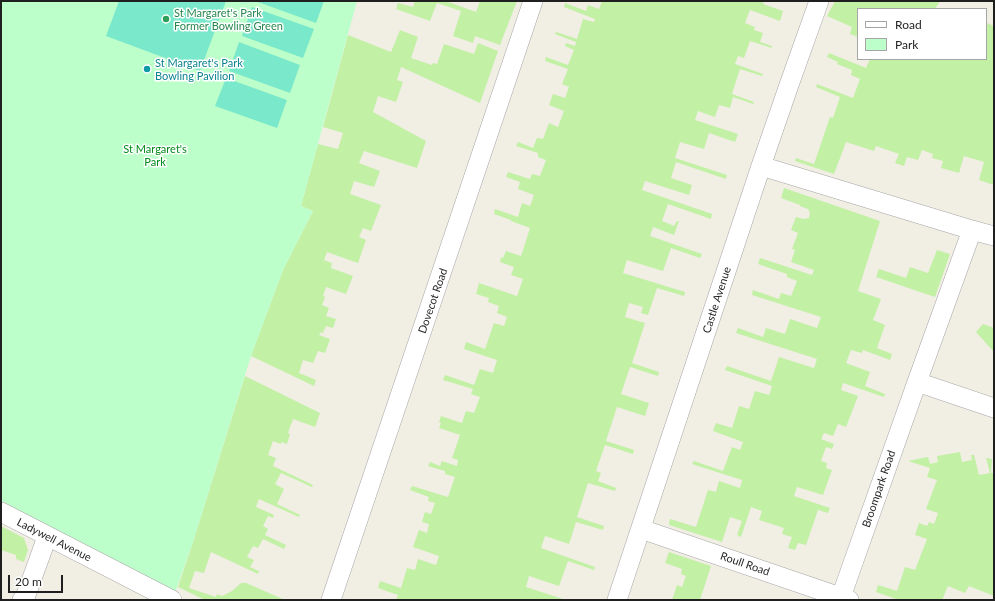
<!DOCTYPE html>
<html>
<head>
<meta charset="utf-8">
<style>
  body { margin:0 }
  #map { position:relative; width:995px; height:601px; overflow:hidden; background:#f1eee4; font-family:Lato,sans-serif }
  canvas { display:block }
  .frame { position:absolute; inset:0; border:2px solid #1f1f1f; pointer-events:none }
  .legend { position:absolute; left:857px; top:8px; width:130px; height:52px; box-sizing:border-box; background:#fff; border:1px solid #a5a5a5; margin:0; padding:5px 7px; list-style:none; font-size:12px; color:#1f1f1f }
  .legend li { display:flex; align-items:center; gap:8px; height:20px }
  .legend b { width:20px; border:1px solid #a5a5a5 }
  .scale { position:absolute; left:8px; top:575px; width:55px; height:18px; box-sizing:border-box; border:2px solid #1f1f1f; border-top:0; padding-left:5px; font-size:12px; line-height:14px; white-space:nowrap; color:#1f1f1f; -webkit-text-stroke:3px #fff; paint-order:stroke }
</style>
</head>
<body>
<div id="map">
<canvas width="995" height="601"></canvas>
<div class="frame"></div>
<ul class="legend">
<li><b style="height:5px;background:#fff"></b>Road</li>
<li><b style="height:11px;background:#bdffca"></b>Park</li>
</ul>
<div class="scale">20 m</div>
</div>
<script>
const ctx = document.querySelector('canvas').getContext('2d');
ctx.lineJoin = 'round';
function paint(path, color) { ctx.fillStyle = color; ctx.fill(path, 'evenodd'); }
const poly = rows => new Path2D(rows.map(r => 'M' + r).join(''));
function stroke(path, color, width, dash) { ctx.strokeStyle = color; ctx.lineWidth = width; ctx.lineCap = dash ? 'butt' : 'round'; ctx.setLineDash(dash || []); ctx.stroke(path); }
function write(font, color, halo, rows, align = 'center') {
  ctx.font = font + ' Lato,sans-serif'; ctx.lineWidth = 3; ctx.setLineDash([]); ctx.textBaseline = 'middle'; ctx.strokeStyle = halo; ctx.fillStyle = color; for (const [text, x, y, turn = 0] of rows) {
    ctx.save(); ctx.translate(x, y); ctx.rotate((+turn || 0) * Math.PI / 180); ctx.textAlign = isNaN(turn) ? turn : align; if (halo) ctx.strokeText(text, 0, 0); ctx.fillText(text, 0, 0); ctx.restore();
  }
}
const grass = poly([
  [415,1,446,1,476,12,480,1,517,1,500,45,475,36,473,43,453,36,461,11,437,3,430,21,396,9,398,3,413,7],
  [602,1,764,1,763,4,783,11,780,21,750,10,745,23,755,27,754,30,763,33,760,42,772,46,772,48,750,41,744,58,738,56,735,64,763,74,762,76,740,69,732,94,754,102,753,104,733,97,730,108,719,105,715,117,698,111,695,120,738,134,735,142,709,133,704,149,680,142,675,158,727,175,726,179,676,162,671,178,692,185,689,195,645,181,642,190,712,214,711,219,668,204,662,221,674,226,677,221,679,221,674,235,653,227,650,236,702,254,700,258,671,248,663,271,627,260,623,273,685,292,684,296,657,288,648,315,641,313,643,307,629,303,625,317,645,323,632,363,659,372,658,376,630,367,621,394,649,403,645,416,617,407,606,441,634,450,633,454,605,445,596,471,601,473,598,481,616,488,615,491,588,483,577,517,604,526,603,530,576,522,569,544,545,536,541,548,595,567,594,570,568,561,559,586,529,576,526,587,566,600,396,600,398,595,378,588,380,581,401,588,407,568,415,570,418,559,436,565,439,556,413,547,419,530,427,533,429,524,422,522,425,512,431,514,435,503,428,501,429,497,410,490,412,486,448,497,455,477,445,474,445,471,428,466,430,462,440,466,442,461,457,466,458,460,452,458,460,435,439,428,441,423,439,422,441,416,462,423,466,411,474,413,480,397,471,394,473,389,443,380,445,375,474,385,480,369,493,373,497,360,464,349,466,342,485,349,494,323,504,326,507,317,497,313,499,306,488,302,489,298,476,294,479,283,517,296,523,279,511,275,514,267,500,262,501,257,503,258,506,251,521,256,530,228,511,221,511,220,494,214,495,209,518,217,522,203,530,206,534,195,518,189,520,182,506,177,508,172,530,179,532,174,540,176,546,160,538,157,538,153,516,146,518,142,533,148,537,138,543,139,549,123,558,127,564,111,549,105,553,94,565,98,569,87,562,84,568,69,545,61,546,57,568,65,574,50,565,46,566,43,575,46,576,42,555,34,556,32,577,39,583,19,594,22,595,19,564,7,565,3,586,11,588,5,599,9],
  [835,1,940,1,935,9,858,9,858,37,850,34,852,27,827,16],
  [988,23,993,26,994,24,994,185,979,180,984,162,964,156,959,173,941,168,943,161,932,158,933,154,922,150,918,160,907,157,904,166,895,163,899,154,876,146,874,151,846,142,834,174,795,161,796,158,814,164,830,117,833,118,840,97,816,87,817,84,853,98,860,79,851,75,852,70,837,64,838,62,827,57,829,53,866,68,870,59,986,59,986,28],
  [400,30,418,37,411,58,432,65,433,63,437,64,444,44,474,54,478,43,498,51,480,103,401,67,397,80,403,82,396,102,378,96,373,112,426,141,417,168,364,151,359,163,380,171,374,187,354,181,350,194,381,205,371,231,363,228,359,237,366,240,358,263,327,252,324,260,332,263,331,268,353,276,346,294,326,287,323,296,325,297,322,305,329,308,326,316,336,319,333,328,326,326,323,333,321,332,319,335,330,339,325,353,318,351,313,363,303,360,299,373,316,380,314,386,251,356,283,270,313,211,301,206,318,144,338,149,343,133,323,127,348,35,391,52],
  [784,188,880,221,858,291,881,299,873,320,885,325,877,348,892,354,890,360,863,350,862,353,851,350,846,363,870,372,865,386,885,394,884,397,843,383,841,390,858,396,846,427,838,424,833,436,824,433,821,439,834,444,832,449,826,447,821,461,827,463,826,468,832,470,823,495,797,487,794,496,830,508,828,513,818,510,806,545,798,543,795,550,788,548,792,537,782,534,784,528,759,520,762,511,751,507,741,537,737,535,742,521,730,517,722,542,669,525,670,519,696,527,708,490,716,492,719,481,740,488,742,480,692,464,694,461,723,471,732,447,740,450,743,442,713,431,716,423,732,428,739,406,749,409,755,391,769,395,772,386,725,370,727,366,771,381,779,357,814,368,817,359,736,333,738,328,763,337,766,328,785,334,790,319,817,328,821,317,752,295,753,290,779,299,781,293,791,296,797,281,787,277,787,274,758,264,760,258,812,275,814,270,791,262,795,250,792,249,798,233,791,230,796,217,804,219,809,218,810,213,808,209,800,206,800,205,781,198],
  [937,250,950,254,935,297,876,277,879,269,906,278,910,267,928,273],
  [983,324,994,328,994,352,976,332],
  [245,376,320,413,315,427,293,419,288,433,290,434,287,444,281,442,281,444,273,441,268,455,276,458,273,466,313,485,312,487,281,473,275,484,284,489,277,504,300,515,299,517,259,499,256,507,274,515,273,518,268,516,263,526,268,529,265,535,286,545,284,549,263,539,258,548,253,546,247,557,254,560,250,567,259,571,258,574,211,552,204,573,195,571,189,588,216,597,217,594,222,596,232,591,241,583,246,583,285,600,205,600,178,587,193,542],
  [960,452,962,462,972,460,971,455,974,455,979,475,990,473,986,458,992,459,991,473,994,473,994,596,969,586,965,593,948,586,942,600,899,600,876,592,878,585,897,591,905,567,915,570,927,539,915,535,919,523,927,526,929,522,934,524,938,513,926,509,937,480,927,477,930,468,908,461,928,457,930,464,938,462,937,456],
  [1,526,24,538,28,550,24,562,16,559,16,555,1,550],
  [669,552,711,566,700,600,672,600,677,585,682,587,686,576,681,574,682,569,665,563]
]);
const park = poly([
  [1,1,357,1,301,206,313,211,283,270,251,356,193,542,175,593,63,537,1,500]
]);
const pitch = poly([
  [119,1,226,1,200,71,106,36],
  [255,1,324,1,316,23],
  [252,7,314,29,303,58,242,36],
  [239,42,300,65,290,93,229,71],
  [226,78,287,100,277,128,215,106]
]);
const minor = poly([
  [761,166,972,230,917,382,841,597],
  [972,230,994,236],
  [917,382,994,408],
  [1,512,172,600],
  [641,529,849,600],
  [22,600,26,595,47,537],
  [331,600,533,1],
  [617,600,761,166,789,85,819,1]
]);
const markers = [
  [166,19,4,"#2e9e5b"],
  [147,69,4,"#0f9aa8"]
];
const leisureNames = [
  ["St Margaret's Park",174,13],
  ["Former Bowling Green",174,26]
];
const cultureNames = [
  ["St Margaret's Park",155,63],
  ["Bowling Pavilion",155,76]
];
const parkNames = [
  ["St Margaret's",155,149],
  ["Park",155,162]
];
const streetNames = [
  ["Castle Avenue",717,300,-72],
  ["Dovecot Road",433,301,-71],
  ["Broompark Road",879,489,-71],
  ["Ladywell Avenue",54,540,27],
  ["Roull Road",745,564,19]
];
paint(grass, '#c2f0a5');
paint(park, '#bdffca');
paint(pitch, '#7ae8ca');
stroke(minor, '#a6a6a6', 20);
stroke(minor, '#fff', 19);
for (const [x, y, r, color] of markers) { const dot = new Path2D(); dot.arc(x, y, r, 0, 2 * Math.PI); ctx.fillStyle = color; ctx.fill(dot); stroke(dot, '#fff', 1.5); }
write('11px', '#27864d', '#fff', leisureNames, 'left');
write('11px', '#0d838f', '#fff', cultureNames, 'left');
write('11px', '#008a1b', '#fff', parkNames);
write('11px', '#1f1f1f', '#fff', streetNames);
</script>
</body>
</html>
